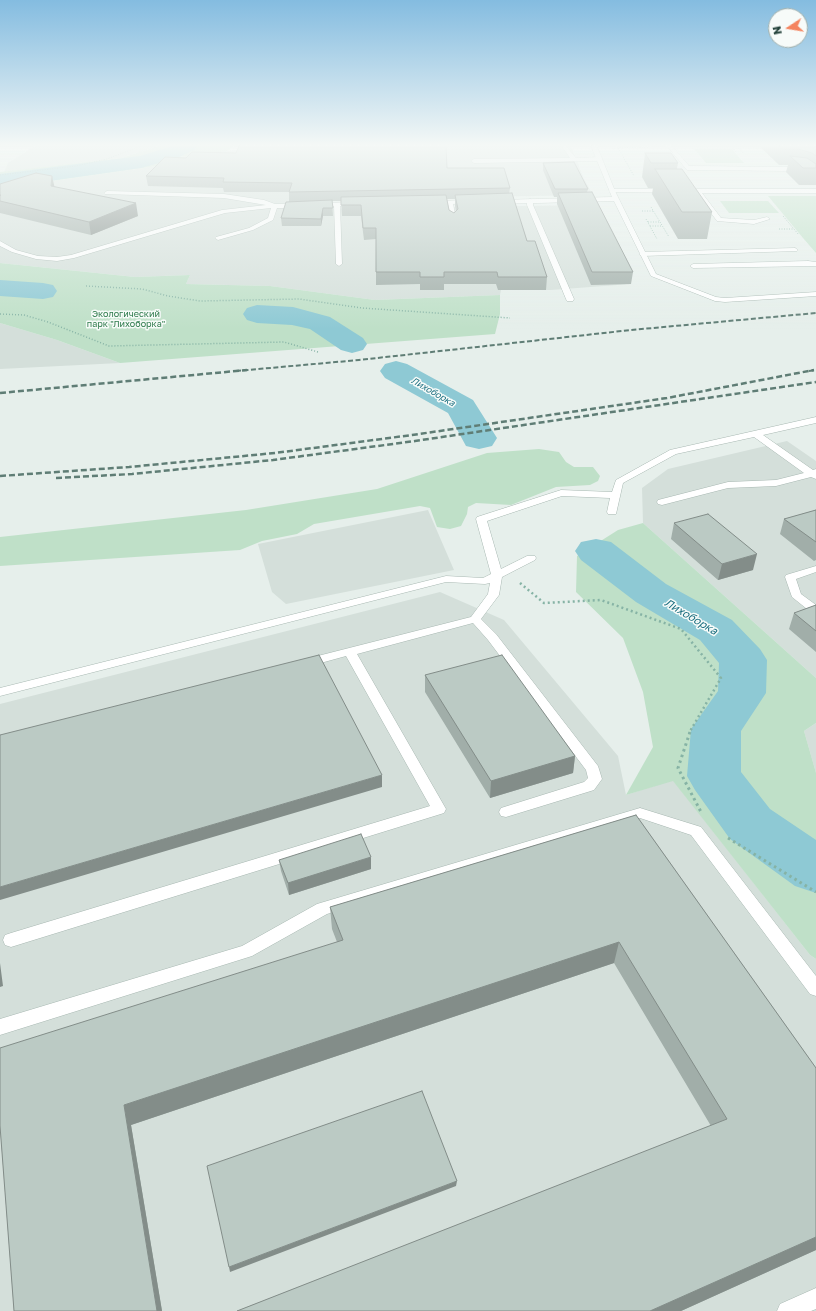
<!DOCTYPE html>
<html>
<head>
<meta charset="utf-8">
<style>
  body { margin:0 }
  #map { position:relative; width:816px; height:1311px; overflow:hidden; background:#e6efeb; font-family:"Golos Text",sans-serif }
  canvas { display:block }
  .north { position:absolute; left:768px; top:8px; width:40px; height:40px; box-sizing:border-box; background:#f7fbf9; border:1px solid #a3b1ad; border-radius:50%; rotate:258deg; font-size:11px; font-weight:700; line-height:16px; text-align:center; color:#24423a }
  .north::after { content:''; display:block; margin:auto; width:14px; height:18px; background:#f4845f; clip-path:polygon(50% 0,100% 100%,50% 72%,0 100%) }
</style>
</head>
<body>
<div id="map">
<canvas width="816" height="1311"></canvas>
<div class="north">N</div>
</div>
<script>
const ctx = document.querySelector('canvas').getContext('2d');
ctx.lineJoin = 'round';
function paint(path, color) { ctx.fillStyle = color; ctx.fill(path, 'evenodd'); }
const poly = rows => new Path2D(rows.map(r => 'M' + r).join(''));
function stroke(path, color, width, dash) { ctx.strokeStyle = color; ctx.lineWidth = width; ctx.lineCap = dash ? 'butt' : 'round'; ctx.setLineDash(dash || []); ctx.stroke(path); }
function write(font, color, halo, rows, align = 'center') {
  ctx.font = font + ' "Golos Text",sans-serif'; ctx.lineWidth = 3; ctx.setLineDash([]); ctx.textBaseline = 'middle'; ctx.strokeStyle = halo; ctx.fillStyle = color; for (const [text, x, y, turn = 0] of rows) {
    ctx.save(); ctx.translate(x, y); ctx.rotate((+turn || 0) * Math.PI / 180); ctx.textAlign = isNaN(turn) ? turn : align; if (halo) ctx.strokeText(text, 0, 0); ctx.fillText(text, 0, 0); ctx.restore();
  }
}
const built = poly([
  [35,146,158,146,121,158,4,172,8,163],
  [310,146,571,146,584,179,592,193,590,195,316,200,315,209,591,205,631,284,551,290,501,290,500,295,375,300,270,286,186,284,190,275,135,277,0,263,0,196,38,183,157,166,179,157,227,151],
  [0,323,57,340,120,363,0,369],
  [787,441,816,461,816,678,643,523,642,488,668,469],
  [428,510,454,570,286,604,272,592,258,544],
  [440,592,504,620,618,756,626,795,673,780,810,955,816,959,816,1311,0,1311,0,704],
  [816,723,816,773,804,731]
]);
const green = poly([
  [158,146,234,146,227,151,179,157,157,166,38,183,0,196,0,172,121,158],
  [694,149,732,149,744,163,706,163],
  [768,196,816,196,816,253,803,238],
  [720,201,768,201,779,213,729,213],
  [0,263,135,277,190,275,186,284,270,286,375,300,500,295,500,314,495,334,120,363,57,340,0,323],
  [539,449,559,452,566,462,574,467,593,467,600,476,598,481,590,485,556,487,511,505,476,503,468,507,467,514,461,526,450,529,437,527,430,508,420,506,314,524,297,534,262,541,240,550,0,566,0,537,246,510,377,489,487,453],
  [643,523,816,678,816,723,804,731,816,773,816,959,810,955,673,781,626,795,653,747,643,692,623,638,576,592,577,556,618,530]
]);
const river = poly([
  [172,146,197,146,194,150,177,158,141,168,0,188,0,174,140,156,172,146],
  [0,280,43,283,53,285,57,291,53,297,43,299,0,296,0,280],
  [257,305,293,307,330,317,363,338,367,344,363,350,352,353,341,350,310,329,292,325,257,323,247,320,243,314,247,308,257,305],
  [396,361,407,364,473,400,497,438,492,446,479,449,466,446,448,413,385,378,380,371,385,364,396,361],
  [596,539,611,542,666,584,732,620,760,649,767,660,766,693,741,731,741,772,770,809,816,840,816,893,795,886,730,839,695,790,687,776,691,729,718,691,719,663,700,640,636,602,581,560,575,551,581,542,596,539]
]);
const pathFar3 = poly([
  [617,146,634,176],
  [737,146,743,153],
  [612,148,653,147],
  [692,148,733,148,737,153],
  [733,148,764,148],
  [0,175,76,166,107,159,141,146],
  [651,207,669,237],
  [642,211,654,211],
  [783,216,799,235],
  [646,219,657,239],
  [648,222,660,222],
  [650,226,662,226],
  [779,229,794,229]
]);
const pathFar2 = poly([
  [86,286,142,289,168,296,200,301,299,299,362,308,510,318],
  [0,314,24,315,48,322,109,346,284,342,318,352]
]);
const pathFar1 = poly([
  [520,583,544,603,601,600,681,629,721,678,689,733]
]);
const path = poly([
  [690,732,678,768,701,812],
  [728,838,816,892]
]);
const lane = poly([
  [562,146,566,146,576,158,599,157,602,159,599,161,474,163,471,161,474,159,570,158,562,146],
  [667,146,672,146,689,166,794,167,808,171,816,178,816,183,804,173,794,171,687,170,667,146],
  [612,189,816,189,816,193,702,193,721,218,754,220,767,217,770,219,754,224,717,221,696,193,610,192,609,191,612,189],
  [107,191,224,194,264,200,275,204,300,204,303,206,300,208,277,208,273,220,253,230,218,240,215,238,216,237,249,228,268,218,271,208,225,213,74,258,57,261,36,259,12,252,0,246,0,241,16,250,38,256,57,257,71,255,222,210,266,205,224,198,105,194,104,193,107,191],
  [530,199,533,201,533,205,574,299,573,301,567,301,566,299,527,205,527,201,530,199],
  [450,201,453,203,456,221,453,223,450,221,447,203,450,201],
  [337,203,340,205,342,264,339,266,336,264,334,205,337,203],
  [795,248,798,250,797,251,642,256,639,254,642,252,795,248],
  [808,261,816,262,816,266,693,268,690,266,693,264,808,261],
  [816,417,816,423,763,435,813,470,816,469,816,479,811,477,776,486,728,488,662,505,658,504,657,502,658,500,728,482,776,480,804,473,754,437,676,454,623,483,616,514,608,514,607,512,610,498,562,496,487,521,501,569,527,556,535,556,536,558,535,560,502,577,499,595,481,619,496,634,598,766,602,779,594,790,506,817,501,816,499,812,501,808,584,782,588,778,586,770,488,640,473,623,357,654,446,809,444,813,11,947,5,945,3,940,5,935,11,933,430,806,346,656,306,667,302,666,300,663,302,660,471,617,488,594,490,583,485,584,446,582,0,696,0,688,446,576,483,578,491,574,476,519,477,517,561,490,612,492,616,480,670,450,816,417],
  [816,566,816,572,796,579,801,594,816,605,816,614,812,613,792,597,785,577,786,575,816,566],
  [640,808,701,827,816,976,816,996,810,994,691,835,640,818,327,914,252,956,0,1035,0,1019,242,946,317,904,640,808],
  [816,1288,816,1309,811,1311,777,1311,780,1304,816,1288]
]);
const street = poly([
  [591,146,597,146,615,191,656,274,716,297,725,298,816,292,816,296,725,302,715,301,651,276,614,201,498,204,495,202,498,200,612,197,591,146],
  [470,200,473,202,472,203,432,205,429,203,432,201,470,200],
  [358,202,360,203,360,205,316,207,313,205,316,203,358,202]
]);
const railFar1 = poly([
  [236,371,359,360,631,330,816,313],
  [809,371,816,370]
]);
const rail = poly([
  [0,393,247,370],
  [0,476,129,467,275,453,412,435,667,398,814,370],
  [56,478,132,474,273,460,415,441,816,382]
]);
const wall = poly([
  [759,146,816,146,816,185,799,185,786,172,788,165,779,165],
  [236,153,447,168,510,188,509,194,527,241,547,277,546,290,498,290,496,284,444,284,444,290,420,290,420,284,376,285,376,239,364,240,361,216,342,216,341,201,332,201,333,216,323,216,321,226,282,226,281,218,289,202,289,192,224,192,223,188,148,186,146,176,186,158],
  [447,199,455,199,455,206,456,211,454,213,449,210],
  [645,153,678,163,677,169,712,212,707,239,678,239,652,194,653,188,648,188,642,177],
  [543,163,588,189,587,192,633,272,631,284,591,285,557,204,557,197,554,197,543,170],
  [0,184,54,186,138,216,91,235,0,213],
  [816,510,816,560,814,561,780,534,784,519],
  [674,523,753,570,718,580,671,539],
  [816,605,816,652,789,629,794,613],
  [425,675,575,756,573,773,490,798,425,692],
  [636,815,816,1068,816,1250,681,1311,237,1311,711,1126,614,963,131,1125,162,1311,14,1311,0,1126,337,942,332,929,330,907],
  [279,860,371,869,289,895,281,871]
]);
const shadedWall = poly([
  [52,176,55,189,51,186],
  [136,203,138,216,91,235,89,222],
  [323,208,323,216,321,226,321,219],
  [757,554,753,570,718,580,722,564],
  [575,756,573,773,490,798,491,781],
  [382,775,382,787,0,900,0,887],
  [371,857,371,869,289,895,288,883],
  [619,942,614,963,131,1125,162,1311,157,1311,124,1105],
  [0,963,3,986,0,987],
  [457,1181,456,1186,230,1272,229,1267],
  [816,1237,816,1250,681,1311,650,1311]
]);
const building = poly([
  [239,146,446,146,447,168,504,168,510,188,289,192,292,183,223,182,224,178,146,176,165,157,186,158,192,152,236,153,239,146],
  [779,146,816,146,816,156,812,153,798,149,783,149,779,146],
  [645,153,671,153,678,163,651,163,645,153],
  [790,156,807,158,816,164,816,168,803,168,790,156],
  [574,162,588,189,555,189,543,163,574,162],
  [655,169,682,169,712,212,682,212,655,169],
  [36,173,52,176,51,186,136,203,89,222,0,201,0,196,1,195,0,195,0,184,36,173],
  [592,192,633,272,592,272,558,193,592,192],
  [512,193,527,241,535,241,547,277,498,277,497,272,444,272,444,277,420,277,420,272,376,272,376,228,363,228,361,205,341,205,341,197,446,195,449,210,454,213,458,209,455,195,512,193],
  [332,200,333,208,323,208,321,219,281,218,286,202,332,200],
  [816,510,816,542,784,519,816,510],
  [708,514,757,554,722,564,674,523,708,514],
  [816,605,816,631,794,613,816,605],
  [319,655,382,775,0,887,0,735,319,655],
  [502,655,575,756,491,781,425,675,502,655],
  [636,815,816,1068,816,1237,650,1311,237,1311,727,1119,619,942,124,1105,157,1311,14,1311,0,1126,0,1048,343,940,330,907,636,815],
  [361,834,371,857,288,883,279,860,361,834],
  [422,1091,457,1181,229,1267,207,1166,422,1091]
]);
const farParknames = [
  ["Экологический",126,314],
  ["парк \"Лихоборка\"",126,324]
];
const farWaternames = [
  ["Лихоборка",433,392,30]
];
const waterNames = [
  ["Лихоборка",691,617,31]
];
paint(built, '#d4dfda');
paint(green, '#bfe0c8');
paint(river, '#8ec9d4');
stroke(lane, '#a8b8b2', 1);
stroke(street, '#a8b8b2', 1);
stroke(pathFar3, '#86b3a5', 1, [1, 1.5]);
stroke(pathFar2, '#86b3a5', 1.5, [1, 2]);
stroke(pathFar1, '#86b3a5', 2.5, [2, 3]);
stroke(path, '#86b3a5', 3, [2.5, 3.5]);
paint(lane, '#fff');
paint(street, '#fff');
stroke(railFar1, '#5f7d75', 2, [5, 2.5]);
stroke(rail, '#5f7d75', 2.5, [6, 3]);
paint(wall, '#a1aea9');
paint(shadedWall, '#838d89');
paint(building, '#bbcac4');
stroke(building, '#838d89', 1);
const sky = ctx.createLinearGradient(0, 0, 0, 329);
sky.addColorStop(0, '#84bce0');
sky.addColorStop(0.44, '#f4f8f6');
sky.addColorStop(1, '#f4f8f600');
ctx.fillStyle = sky;
ctx.fillRect(0, 0, 816, 329);
write('9px', '#2d7a4b', '#f7fbf9', farParknames);
write('italic 9px', '#1c6f80', '#f7fbf9', farWaternames);
write('italic 11px', '#1c6f80', '#f7fbf9', waterNames);
</script>
</body>
</html>
